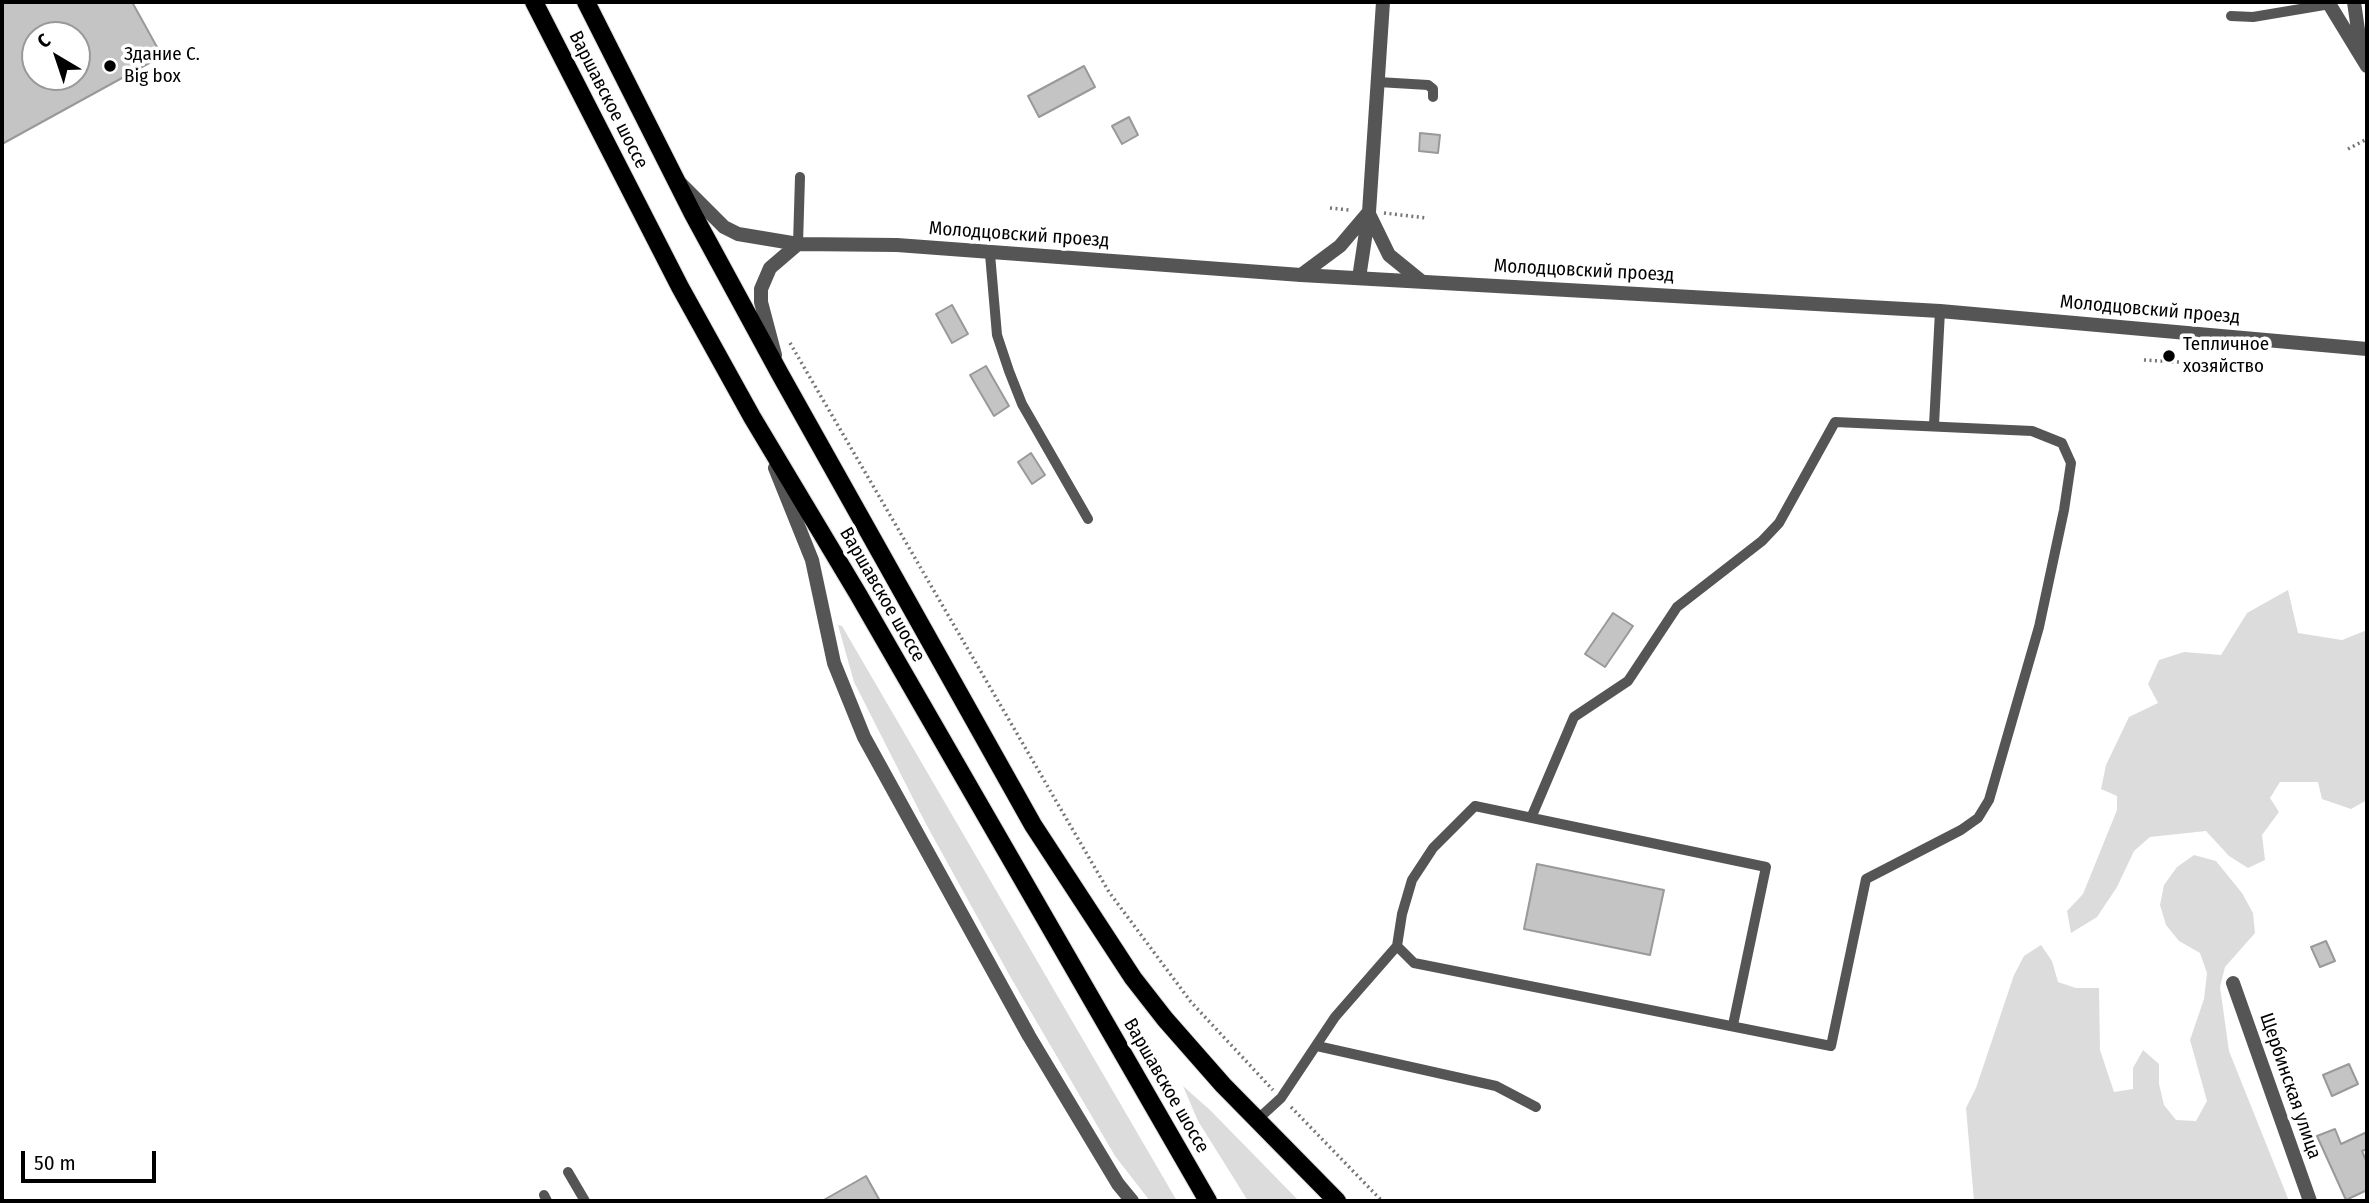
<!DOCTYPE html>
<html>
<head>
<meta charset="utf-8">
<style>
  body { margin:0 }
  #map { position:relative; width:2369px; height:1203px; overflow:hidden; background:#fff; font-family:"Fira Sans Condensed",sans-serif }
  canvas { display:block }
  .frame { position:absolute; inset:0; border:4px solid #000; pointer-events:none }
  .north { position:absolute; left:21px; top:21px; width:70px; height:70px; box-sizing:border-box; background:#fff; border:2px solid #999; border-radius:50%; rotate:321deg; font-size:19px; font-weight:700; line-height:28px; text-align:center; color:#000 }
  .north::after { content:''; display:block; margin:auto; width:24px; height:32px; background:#000; clip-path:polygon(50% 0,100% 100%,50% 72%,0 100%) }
  .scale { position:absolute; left:21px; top:1151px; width:135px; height:32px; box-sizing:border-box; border:4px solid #000; border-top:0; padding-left:9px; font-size:21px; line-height:24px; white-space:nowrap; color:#000; -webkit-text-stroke:5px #fff; paint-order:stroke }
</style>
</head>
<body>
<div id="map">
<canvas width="2369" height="1203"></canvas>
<div class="frame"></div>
<div class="north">С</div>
<div class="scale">50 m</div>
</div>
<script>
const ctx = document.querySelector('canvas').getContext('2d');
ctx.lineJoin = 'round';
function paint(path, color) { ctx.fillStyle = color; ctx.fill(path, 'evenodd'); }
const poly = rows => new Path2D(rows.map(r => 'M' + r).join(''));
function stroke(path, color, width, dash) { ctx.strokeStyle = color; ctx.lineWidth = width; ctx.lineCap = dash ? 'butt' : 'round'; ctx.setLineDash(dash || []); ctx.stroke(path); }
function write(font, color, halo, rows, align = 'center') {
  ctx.font = font + ' "Fira Sans Condensed",sans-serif'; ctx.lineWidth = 7; ctx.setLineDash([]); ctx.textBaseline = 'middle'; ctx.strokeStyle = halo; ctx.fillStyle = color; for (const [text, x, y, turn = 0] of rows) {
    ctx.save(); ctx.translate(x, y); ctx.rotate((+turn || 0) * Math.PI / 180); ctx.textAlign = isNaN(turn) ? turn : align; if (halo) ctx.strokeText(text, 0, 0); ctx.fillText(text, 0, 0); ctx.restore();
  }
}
const green = poly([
  [2288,590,2298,633,2342,640,2367,630,2367,800,2351,809,2322,799,2318,782,2280,782,2270,798,2279,812,2262,835,2265,860,2248,868,2229,856,2206,831,2150,837,2134,851,2117,887,2097,917,2071,933,2067,911,2083,894,2117,810,2117,796,2101,789,2106,765,2129,717,2158,703,2148,684,2159,660,2184,652,2221,655,2247,613],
  [838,625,842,626,1177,1201,1150,1201,1115,1156,1011,978,926,824,854,682],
  [2194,855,2216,861,2242,893,2253,913,2255,933,2225,967,2220,987,2229,1051,2289,1201,1974,1201,1966,1108,1976,1088,2014,975,2024,956,2041,945,2052,961,2058,982,2076,988,2099,988,2100,1050,2114,1092,2133,1089,2133,1068,2143,1050,2159,1064,2159,1084,2164,1105,2176,1120,2196,1121,2207,1101,2190,1040,2204,999,2207,973,2200,953,2179,941,2166,925,2160,905,2164,885,2177,867],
  [1183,1086,1210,1110,1299,1201,1248,1201,1198,1121]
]);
const building = poly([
  [2,2,132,2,162,56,2,144,2,2],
  [35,35,77,35,77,77,35,77,35,35],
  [1084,66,1095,87,1039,117,1028,96,1084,66],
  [1129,117,1138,135,1122,144,1112,126,1129,117],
  [1420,133,1440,135,1438,153,1419,151,1420,133],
  [952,305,968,334,952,343,936,314,952,305],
  [986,366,1009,406,994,416,970,375,986,366],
  [1031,453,1045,475,1032,484,1018,462,1031,453],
  [1613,613,1633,626,1605,667,1585,654,1613,613],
  [1537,864,1664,890,1650,955,1524,929,1537,864],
  [2326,941,2335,961,2320,967,2311,947,2326,941],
  [2349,1064,2358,1084,2332,1096,2323,1075,2349,1064],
  [2335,1129,2341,1144,2367,1132,2367,1149,2362,1151,2367,1163,2367,1190,2346,1200,2317,1136,2335,1129],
  [866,1176,880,1201,822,1201,866,1176]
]);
const path = poly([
  [2348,149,2367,139],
  [1330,208,1349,210],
  [1384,213,1427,218],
  [790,343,1109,892,1191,1002,1273,1090],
  [2144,360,2228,365],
  [1291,1107,1382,1201]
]);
const service = poly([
  [2231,16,2253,17,2330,4],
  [1378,82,1428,85,1433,89,1433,97],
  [798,244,800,177],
  [990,254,997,335,1009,371,1022,404,1088,519],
  [1934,425,1940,311],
  [1397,946,1414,963,1831,1046,1866,879,1961,830,1978,818,1989,800,2039,627,2064,510,2071,463,2062,443,2032,431,1835,422,1779,523,1762,541,1677,607,1628,681,1574,717,1531,818],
  [1317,1046,1496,1086,1536,1107],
  [1258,1119,1281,1098,1335,1017,1397,946,1402,914,1412,880,1433,848,1475,806,1766,867,1733,1025],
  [568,1172,585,1201],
  [544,1195,547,1201]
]);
const minor = poly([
  [2328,2,2367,66],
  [2354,2,2360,44],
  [1370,216,1389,255,1421,281],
  [1301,275,1340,246,1368,213],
  [1359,278,1369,212,1383,2],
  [2233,983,2310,1201]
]);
const tertiary = poly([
  [681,184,724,227,738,234,798,244,897,245,1301,275,1940,311,2367,349],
  [775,355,761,302,761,289,770,268,798,244],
  [775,468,812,560,834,663,864,737,1029,1036,1118,1184,1132,1201]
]);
const primary = poly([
  [534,2,680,287,752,417,858,594,1208,1201],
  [586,2,693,214,780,374,1033,825,1133,978,1165,1019,1223,1085,1337,1201]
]);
const markers = [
  [110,66,7,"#000"],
  [2169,356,7,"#000"]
];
const poiNames = [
  ["Здание C.",124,55],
  ["Big box",124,77],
  ["Тепличное",2183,345],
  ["хозяйство",2183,367]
];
const streetNames = [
  ["Варшавское шоссе",608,100,63],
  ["Молодцовский проезд",1019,235,4],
  ["Молодцовский проезд",1584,271,3],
  ["Молодцовский проезд",2150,310,5],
  ["Варшавское шоссе",882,595,60],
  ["Варшавское шоссе",1166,1086,60],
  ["Щербинская улица",2290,1086,71]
];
paint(green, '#dcdcdc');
paint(building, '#c4c4c4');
stroke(building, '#999', 2);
stroke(primary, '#dbdbdb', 20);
stroke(path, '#777', 3.5, [2, 3.5]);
stroke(service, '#555', 10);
stroke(minor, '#555', 14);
stroke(tertiary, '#555', 14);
stroke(primary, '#000', 18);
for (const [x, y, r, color] of markers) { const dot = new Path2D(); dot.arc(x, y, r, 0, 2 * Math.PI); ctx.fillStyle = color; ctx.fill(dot); stroke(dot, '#fff', 2.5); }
write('19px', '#000', '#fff', poiNames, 'left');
write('19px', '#000', '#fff', streetNames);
</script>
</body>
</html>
